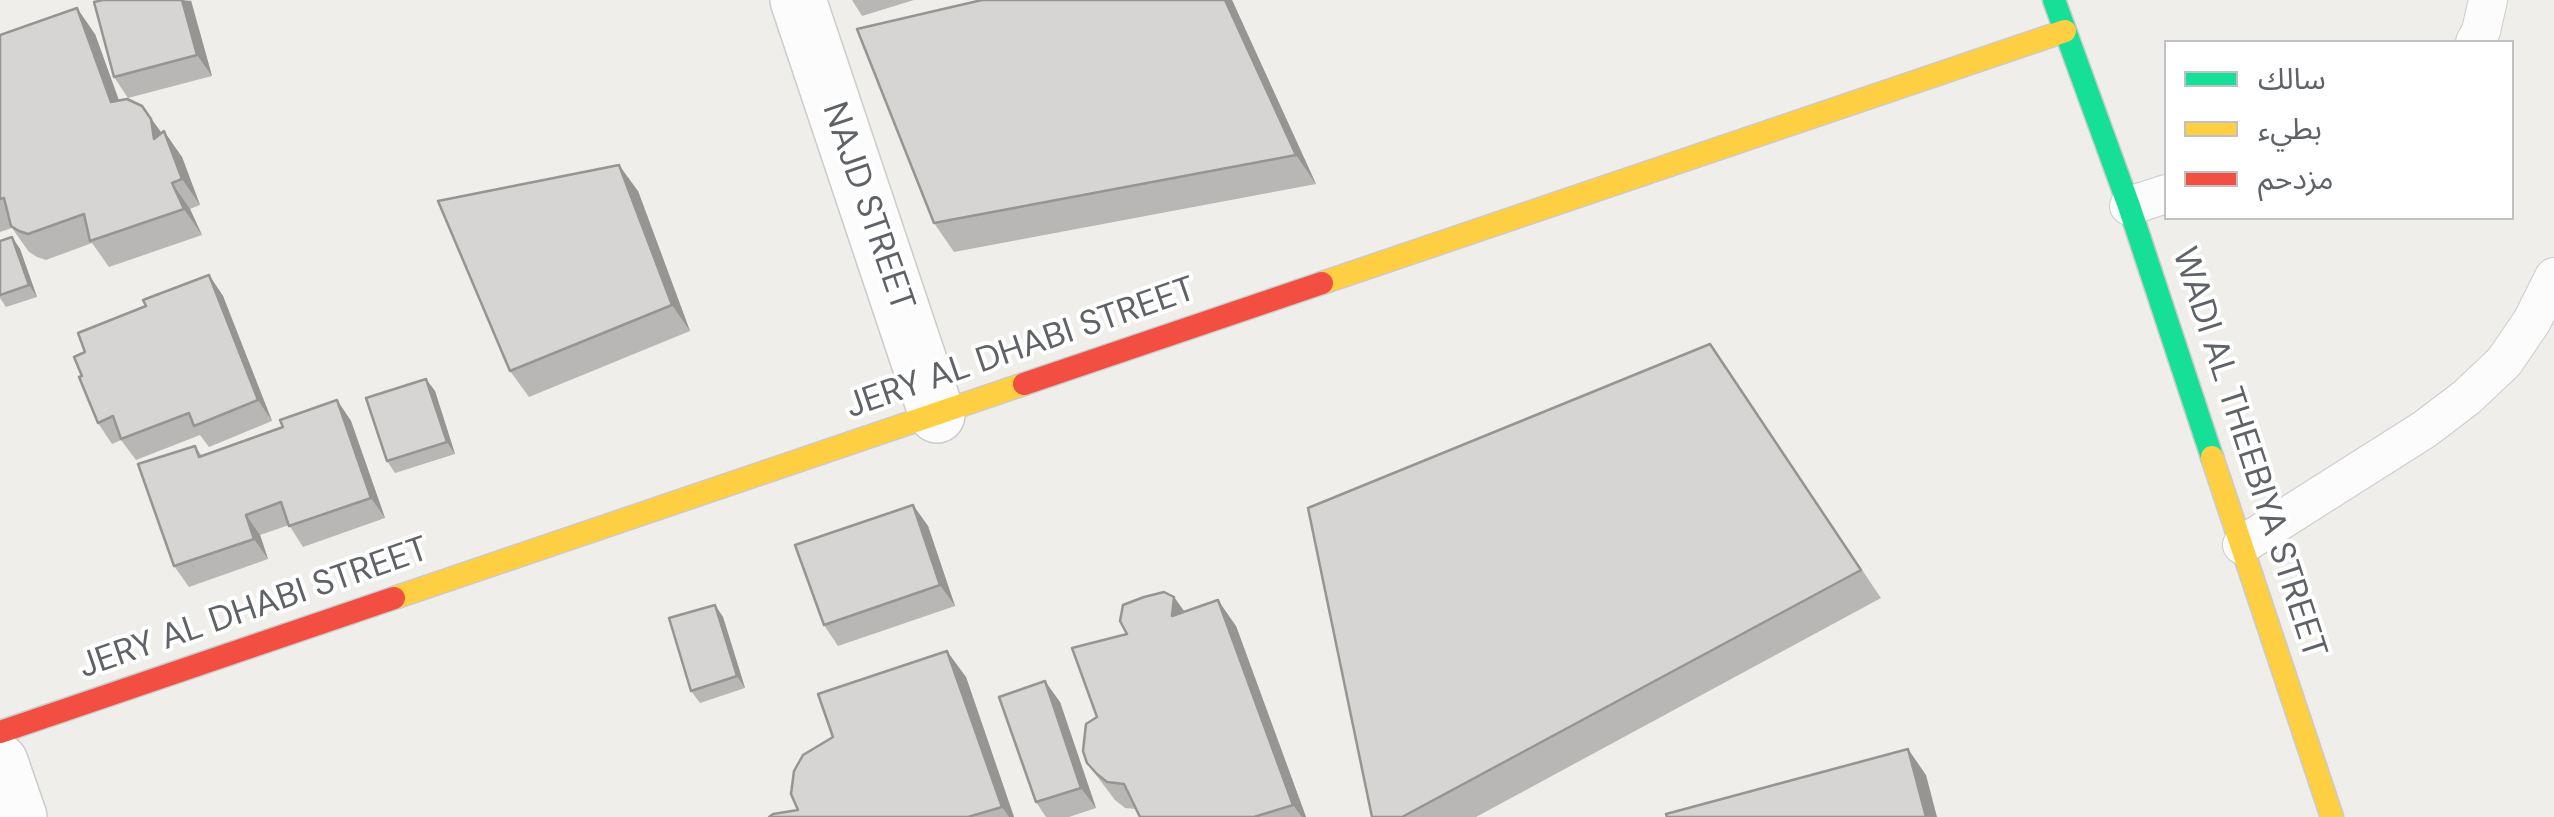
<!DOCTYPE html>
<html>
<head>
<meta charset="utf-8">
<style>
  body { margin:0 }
  #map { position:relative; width:2554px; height:817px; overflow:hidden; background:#efeeea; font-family:"DM Sans","Noto Sans Arabic",sans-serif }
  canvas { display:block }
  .legend { position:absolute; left:2164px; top:40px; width:350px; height:180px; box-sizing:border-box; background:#fff; border:2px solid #bfc1c3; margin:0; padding:12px 18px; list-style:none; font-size:30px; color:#5f6368 }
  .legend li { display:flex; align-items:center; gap:20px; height:50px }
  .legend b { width:50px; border:2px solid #bfc1c3 }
</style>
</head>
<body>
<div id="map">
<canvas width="2554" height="817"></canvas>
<ul class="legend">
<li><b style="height:12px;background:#16e098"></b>سالك</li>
<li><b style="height:12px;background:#ffcf43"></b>بطيء</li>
<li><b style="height:12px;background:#f24e42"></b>مزدحم</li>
</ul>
</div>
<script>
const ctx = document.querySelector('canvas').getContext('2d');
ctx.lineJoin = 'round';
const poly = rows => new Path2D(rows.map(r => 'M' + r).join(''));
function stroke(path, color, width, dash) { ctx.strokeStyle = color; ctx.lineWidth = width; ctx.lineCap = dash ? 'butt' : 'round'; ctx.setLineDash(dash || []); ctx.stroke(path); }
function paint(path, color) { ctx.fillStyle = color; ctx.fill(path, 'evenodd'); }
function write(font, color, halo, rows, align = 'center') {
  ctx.font = font + ' "DM Sans",sans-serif'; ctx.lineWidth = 8; ctx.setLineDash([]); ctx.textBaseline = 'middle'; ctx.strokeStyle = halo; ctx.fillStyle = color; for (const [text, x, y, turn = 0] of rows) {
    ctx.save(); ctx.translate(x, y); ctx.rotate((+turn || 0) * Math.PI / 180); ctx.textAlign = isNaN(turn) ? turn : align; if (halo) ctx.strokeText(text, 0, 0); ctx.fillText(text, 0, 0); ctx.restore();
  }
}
const lane = poly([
  [2475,42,2481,31,2488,0],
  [2129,206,2166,194],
  [2242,545,2425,429,2467,397,2504,362,2532,321,2554,277]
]);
const street = poly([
  [798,0,937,415],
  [0,762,19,817]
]);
const fast = poly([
  [2054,0,2129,206,2212,457]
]);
const slow = poly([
  [1322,283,2065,31],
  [2212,457,2332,817],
  [394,598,1024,384]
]);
const jam = poly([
  [1024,384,1322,283],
  [0,732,394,598]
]);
const wall = poly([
  [191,0,212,76,128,98,114,77],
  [852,0,914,0,862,16],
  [1232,0,1316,184,954,252,934,223],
  [95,34,119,101,162,133,182,157,200,205,190,209,202,235,109,267,92,243,46,260,37,257,29,252,12,228,0,232,0,35],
  [638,191,690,331,529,397,510,371],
  [12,237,20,249,37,297,6,307,0,298,0,241],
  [209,275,223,296,272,421,209,447,200,435,136,460,121,440,112,444,98,423,82,376,85,352,146,306],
  [1710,344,1881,598,1476,817,1372,817],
  [426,379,435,391,455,454,395,473,387,461],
  [337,400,351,421,385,518,303,547,289,525,260,535,268,559,189,587,174,566,195,446,202,456,283,427],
  [913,505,928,526,955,606,838,646,824,625],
  [1174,597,1185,612,1236,626,1306,817,1140,817,1136,809,1125,808,1115,800,1087,763,1097,717,1127,634],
  [715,605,723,617,745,688,700,703,691,691],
  [966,677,1014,817,769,817,798,810],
  [1060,702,1096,808,1069,817,1046,817,1036,802]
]);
const shadedWall = poly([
  [182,0,191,1,212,76,197,55],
  [1225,0,1232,0,1316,184,1296,155],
  [77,8,95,34,129,128,111,102],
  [142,106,161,132,169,145,154,139],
  [164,131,182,157,200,205,182,179],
  [619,165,638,191,690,331,672,305],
  [172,183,190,209,202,235,184,209],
  [12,237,20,249,37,297,29,285],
  [209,275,223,296,272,421,258,400],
  [426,379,435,391,455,454,447,442],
  [337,400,351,421,385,518,371,498],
  [913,505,928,526,955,606,940,585],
  [246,515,260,535,268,559,254,539],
  [1174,597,1192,623,1172,616],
  [1218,600,1236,626,1306,817,1302,817,1293,805],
  [715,605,723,617,745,688,737,676],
  [947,651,966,677,1014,817,1009,817,1002,807],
  [1045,681,1060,702,1096,808,1081,788],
  [1908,749,1926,775,1937,817,1926,817]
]);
const building = poly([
  [103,0,182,0,197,55,114,77,94,2,103,0],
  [982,0,1225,0,1296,155,934,223,857,29,982,0],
  [77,8,111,102,127,99,142,106,151,119,154,139,164,131,182,179,172,183,184,209,90,241,84,214,28,234,19,231,11,226,4,198,0,199,0,35,77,8],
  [619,165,672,305,510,371,438,201,619,165],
  [12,237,29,285,0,295,0,241,12,237],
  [209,275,258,400,194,426,189,413,121,439,113,416,98,423,79,377,82,376,74,357,85,352,78,333,146,306,143,300,209,275],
  [1710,344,1861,570,1402,817,1372,817,1308,508,1710,344],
  [426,379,447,442,387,461,366,398,426,379],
  [337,400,371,498,289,526,281,502,246,515,254,539,174,566,138,464,195,446,199,457,283,427,280,420,337,400],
  [913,505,940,585,824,625,795,545,913,505],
  [1164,592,1174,597,1172,616,1218,600,1293,805,1254,817,1140,817,1124,784,1107,782,1097,774,1087,763,1083,751,1086,724,1097,717,1072,648,1127,634,1120,621,1123,605,1144,597,1164,592],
  [715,605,737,676,691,691,669,618,715,605],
  [947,651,1002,807,968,817,769,817,773,814,798,810,791,794,794,771,803,755,833,737,818,694,947,651],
  [1045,681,1081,788,1036,802,999,697,1045,681],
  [1908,749,1926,817,1667,817,1666,814,1908,749]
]);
const streetNames = [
  ["NAJD STREET",867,207,71],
  ["JERY AL DHABI STREET",1021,349,-19],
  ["WADI AL THEEBIYA STREET",2248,453,72],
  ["JERY AL DHABI STREET",254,609,-19]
];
stroke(lane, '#cbcccc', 40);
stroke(street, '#cbcccc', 58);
stroke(fast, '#cacacb', 25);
stroke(slow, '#cacacb', 25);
stroke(jam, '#cacacb', 25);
stroke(lane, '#fdfcfc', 38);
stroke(street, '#fdfcfc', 55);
stroke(fast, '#16e098', 22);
stroke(slow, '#ffcf43', 22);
stroke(jam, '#f24e42', 22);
paint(wall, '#b8b7b5');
paint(shadedWall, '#969594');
paint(building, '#d6d5d3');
stroke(building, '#969594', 2.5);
write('35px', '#5f6368', '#fff', streetNames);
</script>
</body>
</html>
